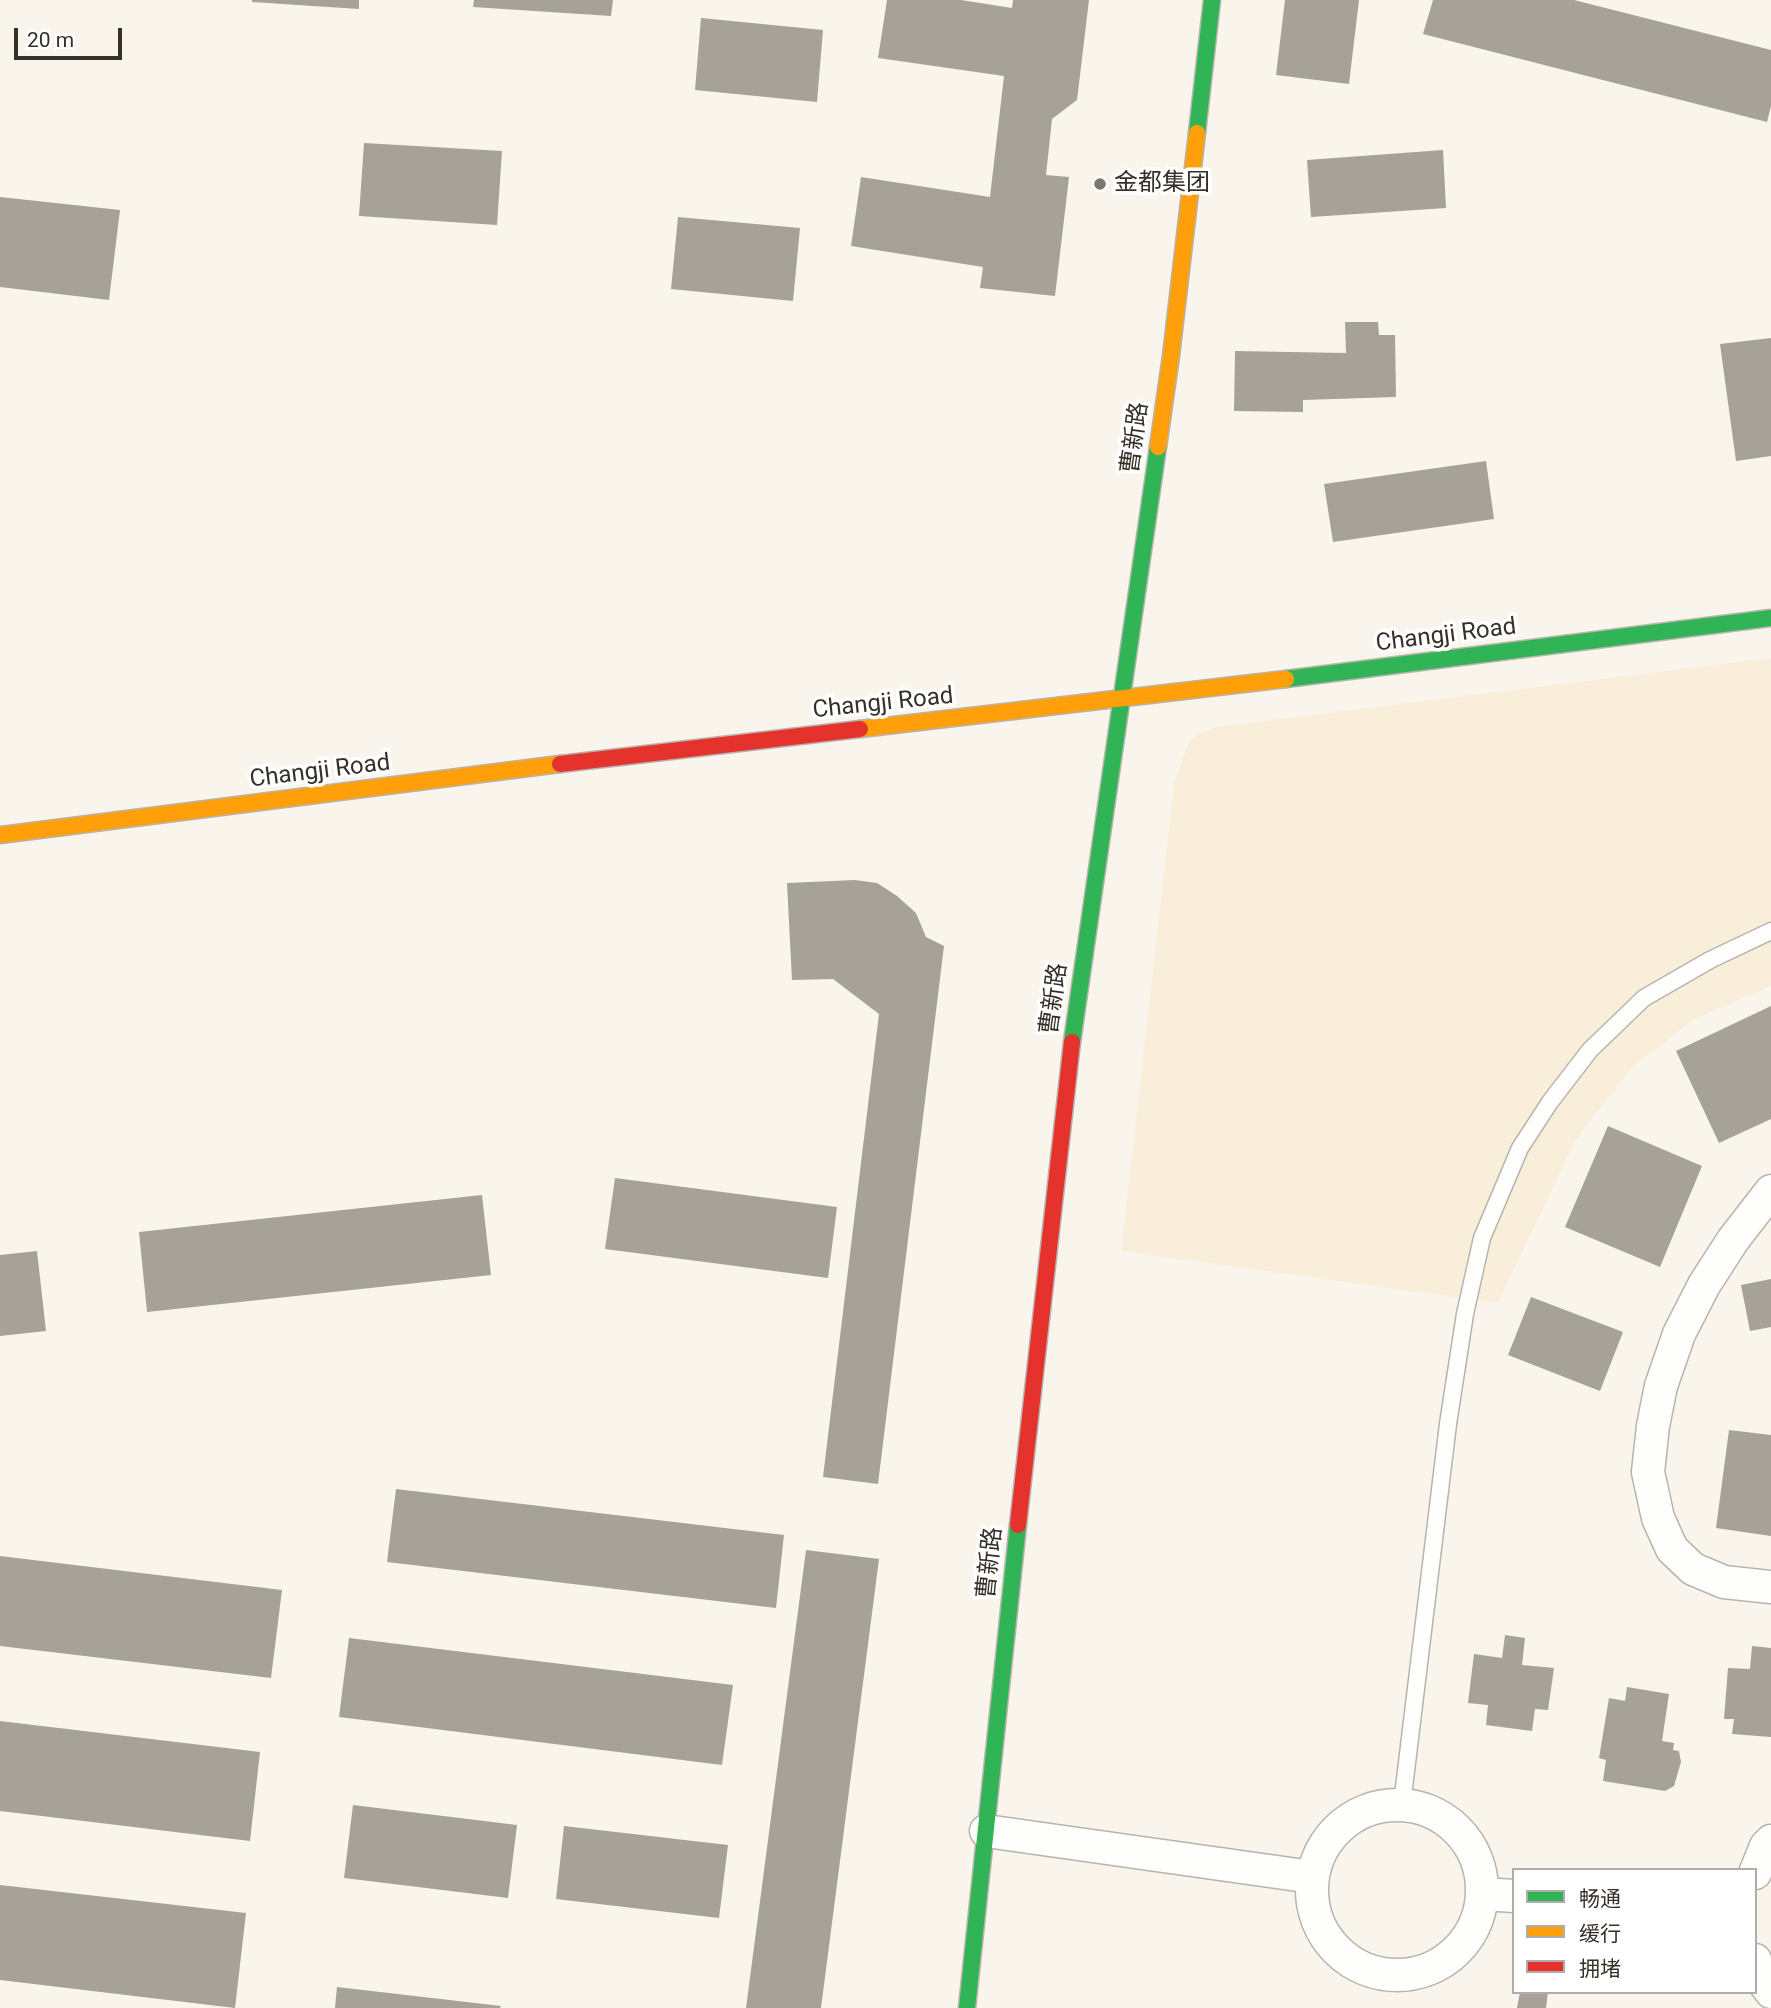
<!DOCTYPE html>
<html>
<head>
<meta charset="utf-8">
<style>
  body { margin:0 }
  #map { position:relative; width:1771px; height:2008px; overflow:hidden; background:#f9f5ed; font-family:Roboto,"Noto Sans SC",sans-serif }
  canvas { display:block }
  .legend { position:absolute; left:1512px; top:1868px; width:245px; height:126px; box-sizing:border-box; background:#fff; border:2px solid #afada9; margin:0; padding:9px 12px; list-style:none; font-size:21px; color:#363128 }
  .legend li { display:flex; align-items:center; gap:14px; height:35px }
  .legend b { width:35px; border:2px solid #afada9 }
  .scale { position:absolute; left:14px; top:28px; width:108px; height:32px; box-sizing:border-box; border:4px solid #363128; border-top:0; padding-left:9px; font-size:21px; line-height:24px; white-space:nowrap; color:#363128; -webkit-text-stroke:5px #fff; paint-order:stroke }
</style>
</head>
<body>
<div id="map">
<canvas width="1771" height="2008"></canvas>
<ul class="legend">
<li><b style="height:9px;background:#30b455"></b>畅通</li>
<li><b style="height:9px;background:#ff9f0a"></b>缓行</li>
<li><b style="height:9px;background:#e5322d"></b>拥堵</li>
</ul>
<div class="scale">20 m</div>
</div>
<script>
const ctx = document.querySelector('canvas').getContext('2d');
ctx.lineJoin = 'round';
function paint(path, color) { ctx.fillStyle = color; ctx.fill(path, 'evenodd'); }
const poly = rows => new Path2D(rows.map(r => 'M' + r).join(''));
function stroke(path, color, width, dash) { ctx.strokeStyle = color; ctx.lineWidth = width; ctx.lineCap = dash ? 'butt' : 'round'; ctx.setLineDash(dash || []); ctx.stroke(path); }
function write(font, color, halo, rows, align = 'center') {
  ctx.font = font + ' Roboto,"Noto Sans SC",sans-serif'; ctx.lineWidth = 7; ctx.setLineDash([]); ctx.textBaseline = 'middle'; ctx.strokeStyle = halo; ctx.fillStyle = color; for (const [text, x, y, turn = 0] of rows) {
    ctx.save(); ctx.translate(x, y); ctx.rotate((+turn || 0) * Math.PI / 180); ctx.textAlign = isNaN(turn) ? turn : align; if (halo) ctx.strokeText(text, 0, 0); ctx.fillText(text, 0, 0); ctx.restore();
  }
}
const built = poly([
  [1771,658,1771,986,1694,1019,1632,1068,1576,1139,1498,1303,1121,1251,1174,783,1190,739,1215,727]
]);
const building = poly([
  [252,0,359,0,359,9,252,2],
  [474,0,613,0,611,16,473,7],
  [887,0,961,0,1012,8,1013,0,1089,0,1077,100,1052,119,1046,175,1069,177,1055,296,980,288,983,267,851,246,861,177,990,197,1004,76,878,58],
  [1285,0,1359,0,1349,84,1276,75],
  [1433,0,1574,0,1771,50,1771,106,1767,122,1423,34],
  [701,18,823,30,817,102,695,90],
  [364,143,502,151,497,225,359,216],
  [1443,150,1446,208,1311,217,1307,160],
  [0,197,120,210,109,300,0,287],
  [678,217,800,228,793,301,671,289],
  [1345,322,1378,322,1379,335,1395,335,1396,397,1303,400,1303,412,1234,411,1235,351,1346,353],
  [1771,338,1771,456,1736,461,1720,344],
  [1486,461,1494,519,1333,542,1324,484],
  [855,880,877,883,897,896,916,913,926,937,944,946,878,1484,823,1477,879,1014,833,979,792,980,787,883],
  [1771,1006,1771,1119,1719,1143,1676,1051],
  [1608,1126,1702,1166,1660,1267,1565,1227],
  [615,1178,837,1207,828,1278,605,1249],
  [482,1195,491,1275,147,1312,139,1232],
  [37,1251,46,1331,0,1336,0,1255],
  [1771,1279,1771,1327,1750,1331,1741,1285],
  [1531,1297,1623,1332,1600,1391,1508,1355],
  [1729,1430,1771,1435,1771,1536,1716,1528],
  [396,1489,784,1535,776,1608,387,1562],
  [806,1550,879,1559,821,2008,746,2008],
  [0,1556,282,1590,271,1678,0,1646],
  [1505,1635,1525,1638,1522,1665,1554,1668,1548,1710,1535,1709,1532,1731,1486,1725,1488,1705,1468,1703,1474,1654,1502,1658],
  [349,1638,733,1685,722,1765,339,1717],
  [1752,1646,1771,1648,1771,1737,1732,1734,1734,1719,1724,1719,1728,1668,1750,1669],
  [1627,1687,1669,1694,1662,1741,1674,1743,1673,1750,1679,1751,1681,1762,1674,1786,1665,1791,1603,1781,1606,1760,1599,1758,1609,1698,1625,1701],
  [0,1721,260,1752,250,1841,0,1811],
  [353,1805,517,1825,508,1898,344,1878],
  [564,1826,728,1845,719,1918,556,1899],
  [0,1885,246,1913,235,2008,0,1980],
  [337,1987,501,2006,500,2008,335,2008],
  [1520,1992,1548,1992,1546,2008,1517,2008]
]);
const lane = poly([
  [1402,1804,1448,1424,1465,1314,1482,1238,1520,1148,1550,1102,1590,1050,1644,998,1710,960,1771,931]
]);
const street = poly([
  [1771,1191,1733,1240,1704,1285,1679,1334,1661,1386,1653,1426,1648,1472,1658,1518,1672,1549,1693,1569,1724,1582,1771,1587],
  '1312 1890a85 85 0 1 1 170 0a85 85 0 1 1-170 0Z',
  [986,1831,1312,1877],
  [1755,1873,1766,1846,1771,1841],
  [1484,1894,1514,1896],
  [1755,1960,1765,1984,1771,1992]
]);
const fast = poly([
  [1197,133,1212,0],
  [1286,679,1771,618],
  [1072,1042,1158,447],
  [967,2008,1018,1525]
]);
const slow = poly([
  [1158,447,1171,356,1197,133],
  [860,729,1286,679],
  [0,835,560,764]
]);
const jam = poly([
  [560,764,860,729],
  [1018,1525,1072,1042]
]);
const markers = [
  [1100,184,7,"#7a766d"]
];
const poiNames = [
  ["金都集团",1114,184]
];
const streetNames = [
  ["曹新路",1136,438,-82],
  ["Changji Road",1446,636,-7],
  ["Changji Road",883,704,-6],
  ["Changji Road",320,772,-7],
  ["曹新路",1055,999,-82],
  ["曹新路",991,1563,-84]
];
paint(built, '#f9eeda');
paint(building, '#a6a199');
stroke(lane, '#b8b4ad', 19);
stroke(street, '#b8b4ad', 35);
stroke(fast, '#b8b4ad', 19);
stroke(slow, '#b8b4ad', 19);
stroke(jam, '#b8b4ad', 19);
stroke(lane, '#fefefc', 16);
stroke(street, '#fefefc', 32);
stroke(fast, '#30b455', 16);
stroke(slow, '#ff9f0a', 16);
stroke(jam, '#e5322d', 16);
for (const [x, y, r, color] of markers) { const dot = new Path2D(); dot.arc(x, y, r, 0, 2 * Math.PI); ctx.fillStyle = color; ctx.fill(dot); stroke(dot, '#fff', 2.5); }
write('24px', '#363128', '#fff', poiNames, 'left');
write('24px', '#363128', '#fff', streetNames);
</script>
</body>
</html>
